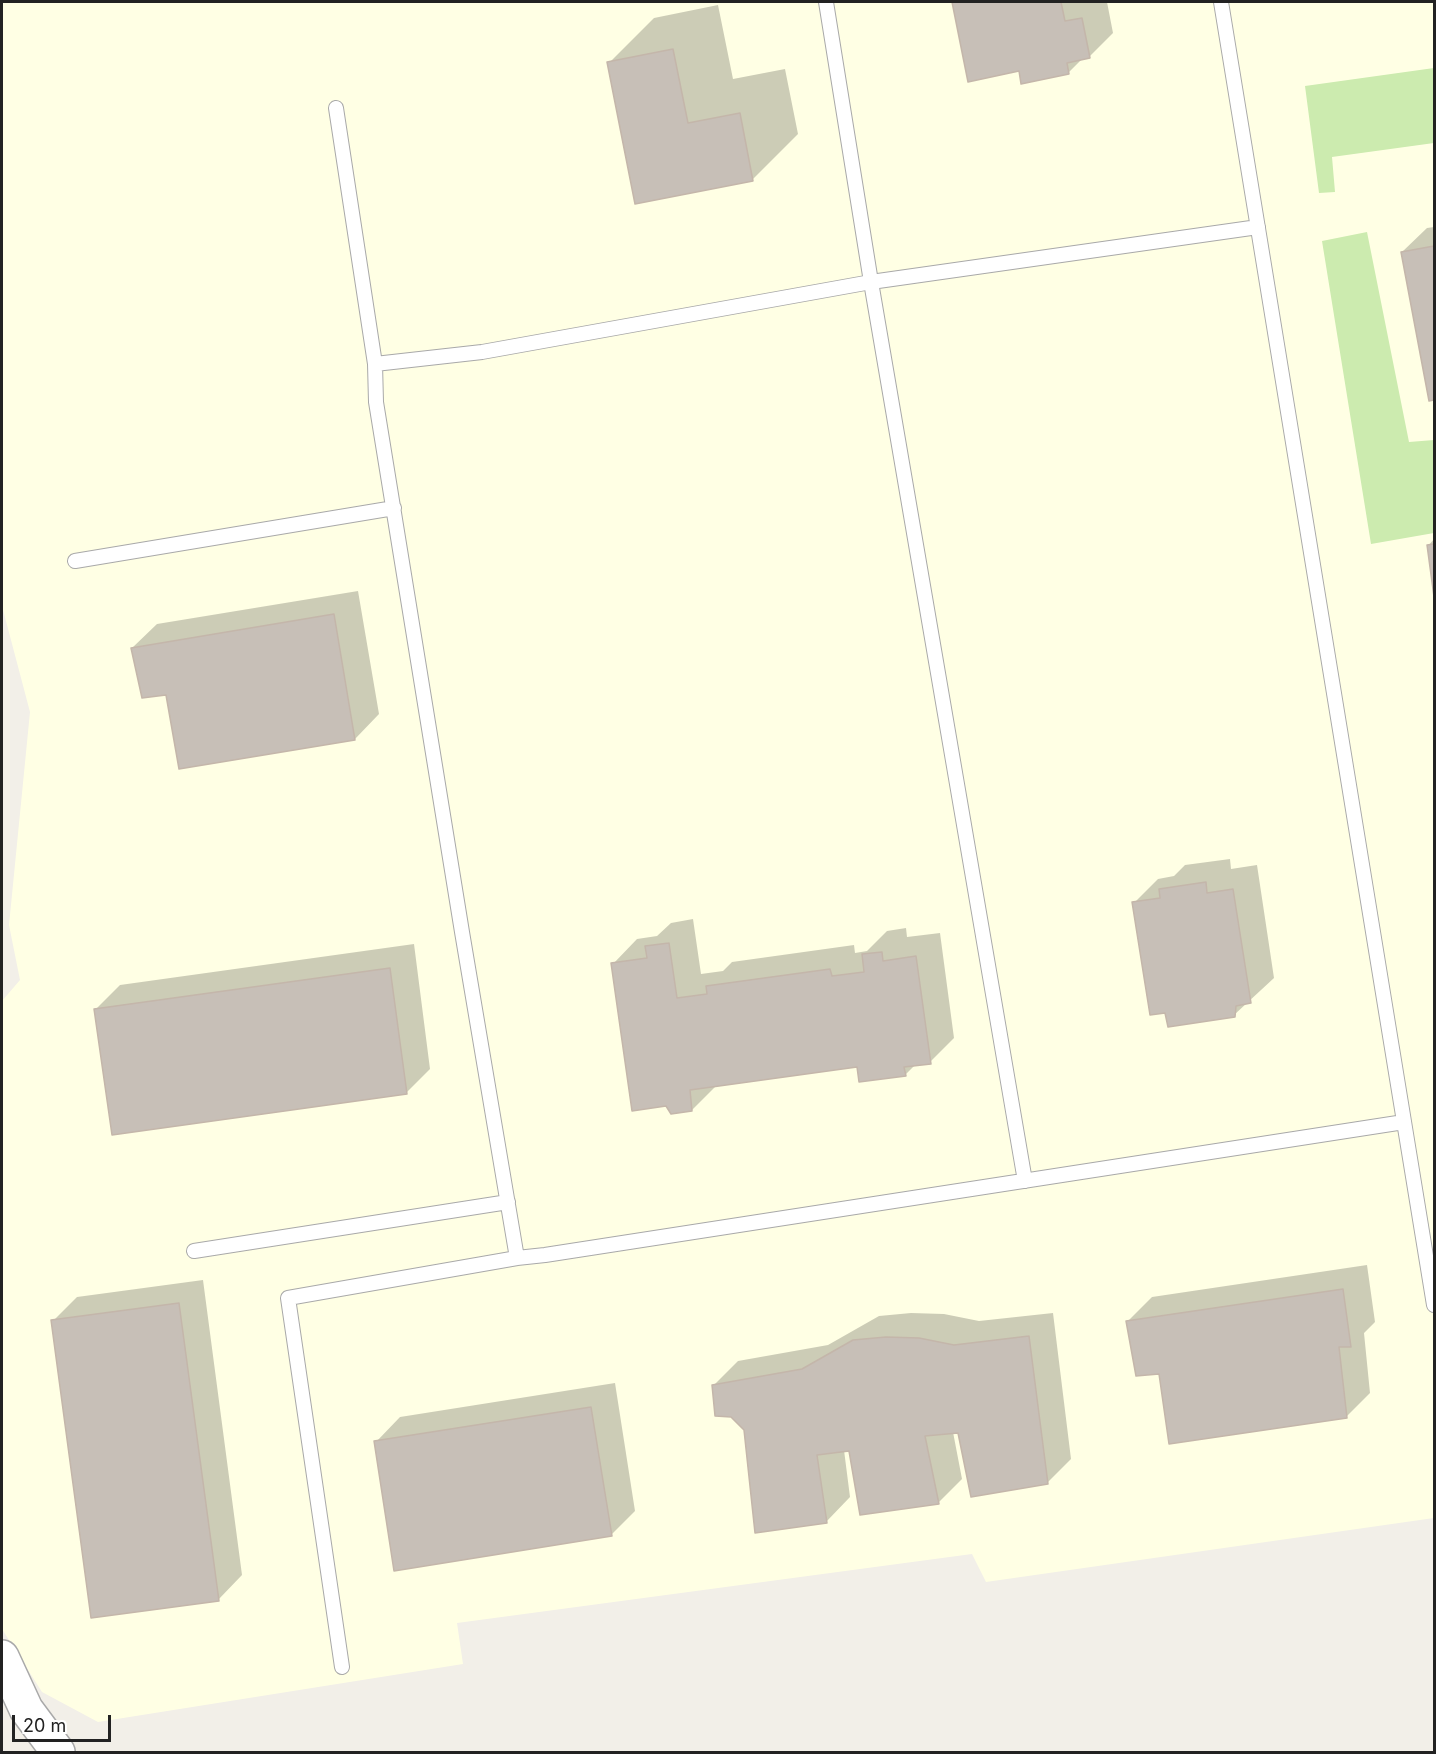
<!DOCTYPE html>
<html>
<head>
<meta charset="utf-8">
<style>
  body { margin:0 }
  #map { position:relative; width:1436px; height:1754px; overflow:hidden; background:#f2efe8; font-family:Inter,sans-serif }
  canvas { display:block }
  .frame { position:absolute; inset:0; border:3px solid #222; pointer-events:none }
  .scale { position:absolute; left:12px; top:1715px; width:99px; height:27px; box-sizing:border-box; border:3px solid #222; border-top:0; padding-left:8px; font-size:18px; line-height:21px; white-space:nowrap; color:#222; -webkit-text-stroke:4px #fff; paint-order:stroke }
</style>
</head>
<body>
<div id="map">
<canvas width="1436" height="1754"></canvas>
<div class="frame"></div>
<div class="scale">20 m</div>
</div>
<script>
const ctx = document.querySelector('canvas').getContext('2d');
ctx.lineJoin = 'round';
function paint(path, color) { ctx.fillStyle = color; ctx.fill(path, 'evenodd'); }
const poly = rows => new Path2D(rows.map(r => 'M' + r).join(''));
function stroke(path, color, width, dash) { ctx.strokeStyle = color; ctx.lineWidth = width; ctx.lineCap = dash ? 'butt' : 'round'; ctx.setLineDash(dash || []); ctx.stroke(path); }
const education = poly([
  [2,2,1434,2,1434,1518,986,1582,972,1554,457,1623,463,1664,98,1722,42,1692,2,1629,2,1001,20,980,9,925,30,712,2,606]
]);
const grass = poly([
  [1434,68,1434,143,1332,157,1335,192,1319,193,1305,86],
  [1367,232,1409,442,1434,440,1434,533,1371,544,1322,241]
]);
const shadow = poly([
  [953,2,1107,2,1113,33,1089,57,1083,58,1068,73,1020,70,969,80],
  [718,5,733,79,785,69,798,134,753,179,609,63,654,18],
  [1434,227,1434,399,1430,400,1402,252,1427,228],
  [1434,539,1434,587,1428,546],
  [358,591,379,714,355,739,132,648,157,624],
  [1230,859,1231,869,1257,865,1274,978,1234,1015,1134,903,1158,879,1174,876,1185,865],
  [693,919,701,974,723,971,732,962,854,945,855,953,867,951,887,931,906,928,907,937,940,933,954,1038,930,1062,916,1064,905,1075,858,1065,716,1086,692,1110,613,964,637,939,657,936,671,923],
  [414,944,430,1069,406,1093,96,1009,120,985],
  [1367,1265,1375,1322,1364,1333,1370,1393,1346,1417,1160,1372,1128,1321,1152,1297],
  [203,1280,242,1575,218,1600,53,1321,77,1297],
  [911,1313,944,1314,979,1321,1053,1313,1071,1459,1047,1483,960,1431,953,1432,962,1479,938,1503,850,1449,844,1450,850,1497,826,1522,745,1429,714,1385,738,1361,828,1345,879,1316],
  [615,1383,635,1511,611,1535,376,1442,400,1417]
]);
const building = poly([
  [952,2,1061,2,1065,21,1082,18,1090,58,1067,63,1069,74,1021,84,1019,71,968,82,952,2],
  [673,49,688,123,740,113,753,181,635,204,607,62,673,49],
  [1434,246,1434,400,1429,401,1401,252,1434,246],
  [1434,544,1434,597,1427,545,1434,544],
  [334,614,355,740,179,769,166,695,142,698,131,648,334,614],
  [1206,882,1207,893,1233,889,1251,1003,1236,1006,1235,1017,1168,1027,1165,1013,1150,1015,1132,902,1160,898,1159,889,1206,882],
  [669,943,677,998,707,994,706,986,830,969,832,976,864,972,862,954,882,952,883,961,916,956,931,1064,904,1067,906,1076,859,1082,857,1067,690,1090,692,1111,671,1114,666,1106,632,1111,611,963,647,958,645,946,669,943],
  [390,968,407,1094,112,1135,94,1009,390,968],
  [1343,1289,1351,1347,1339,1347,1347,1418,1169,1444,1159,1374,1136,1376,1126,1321,1343,1289],
  [179,1303,219,1601,91,1618,51,1320,179,1303],
  [1029,1336,1048,1484,971,1497,958,1433,925,1436,939,1504,860,1515,849,1451,817,1455,827,1523,755,1533,744,1430,731,1417,715,1416,712,1385,802,1369,853,1340,886,1337,919,1338,954,1345,1029,1336],
  [591,1407,612,1536,394,1571,374,1441,591,1407]
]);
const service = poly([
  [826,2,871,282,1025,1181],
  [1221,2,1434,1305],
  [336,108,375,364],
  [1258,227,871,282,482,352,375,364,376,402,462,932,517,1258,545,1255,1404,1122],
  [75,561,394,508],
  [194,1251,508,1202],
  [342,1667,288,1298,517,1258]
]);
const tertiary = poly([
  [2,1657,26,1709,58,1752]
]);
paint(education, '#ffffe4');
paint(grass, '#ccebaf');
paint(shadow, '#0003');
paint(building, '#c7bfb7');
stroke(building, '#c4b6aa', 1.5);
stroke(service, '#a9a9a9', 16);
stroke(tertiary, '#a9a9a9', 36);
stroke(service, '#fff', 14);
stroke(tertiary, '#fff', 33);
</script>
</body>
</html>
